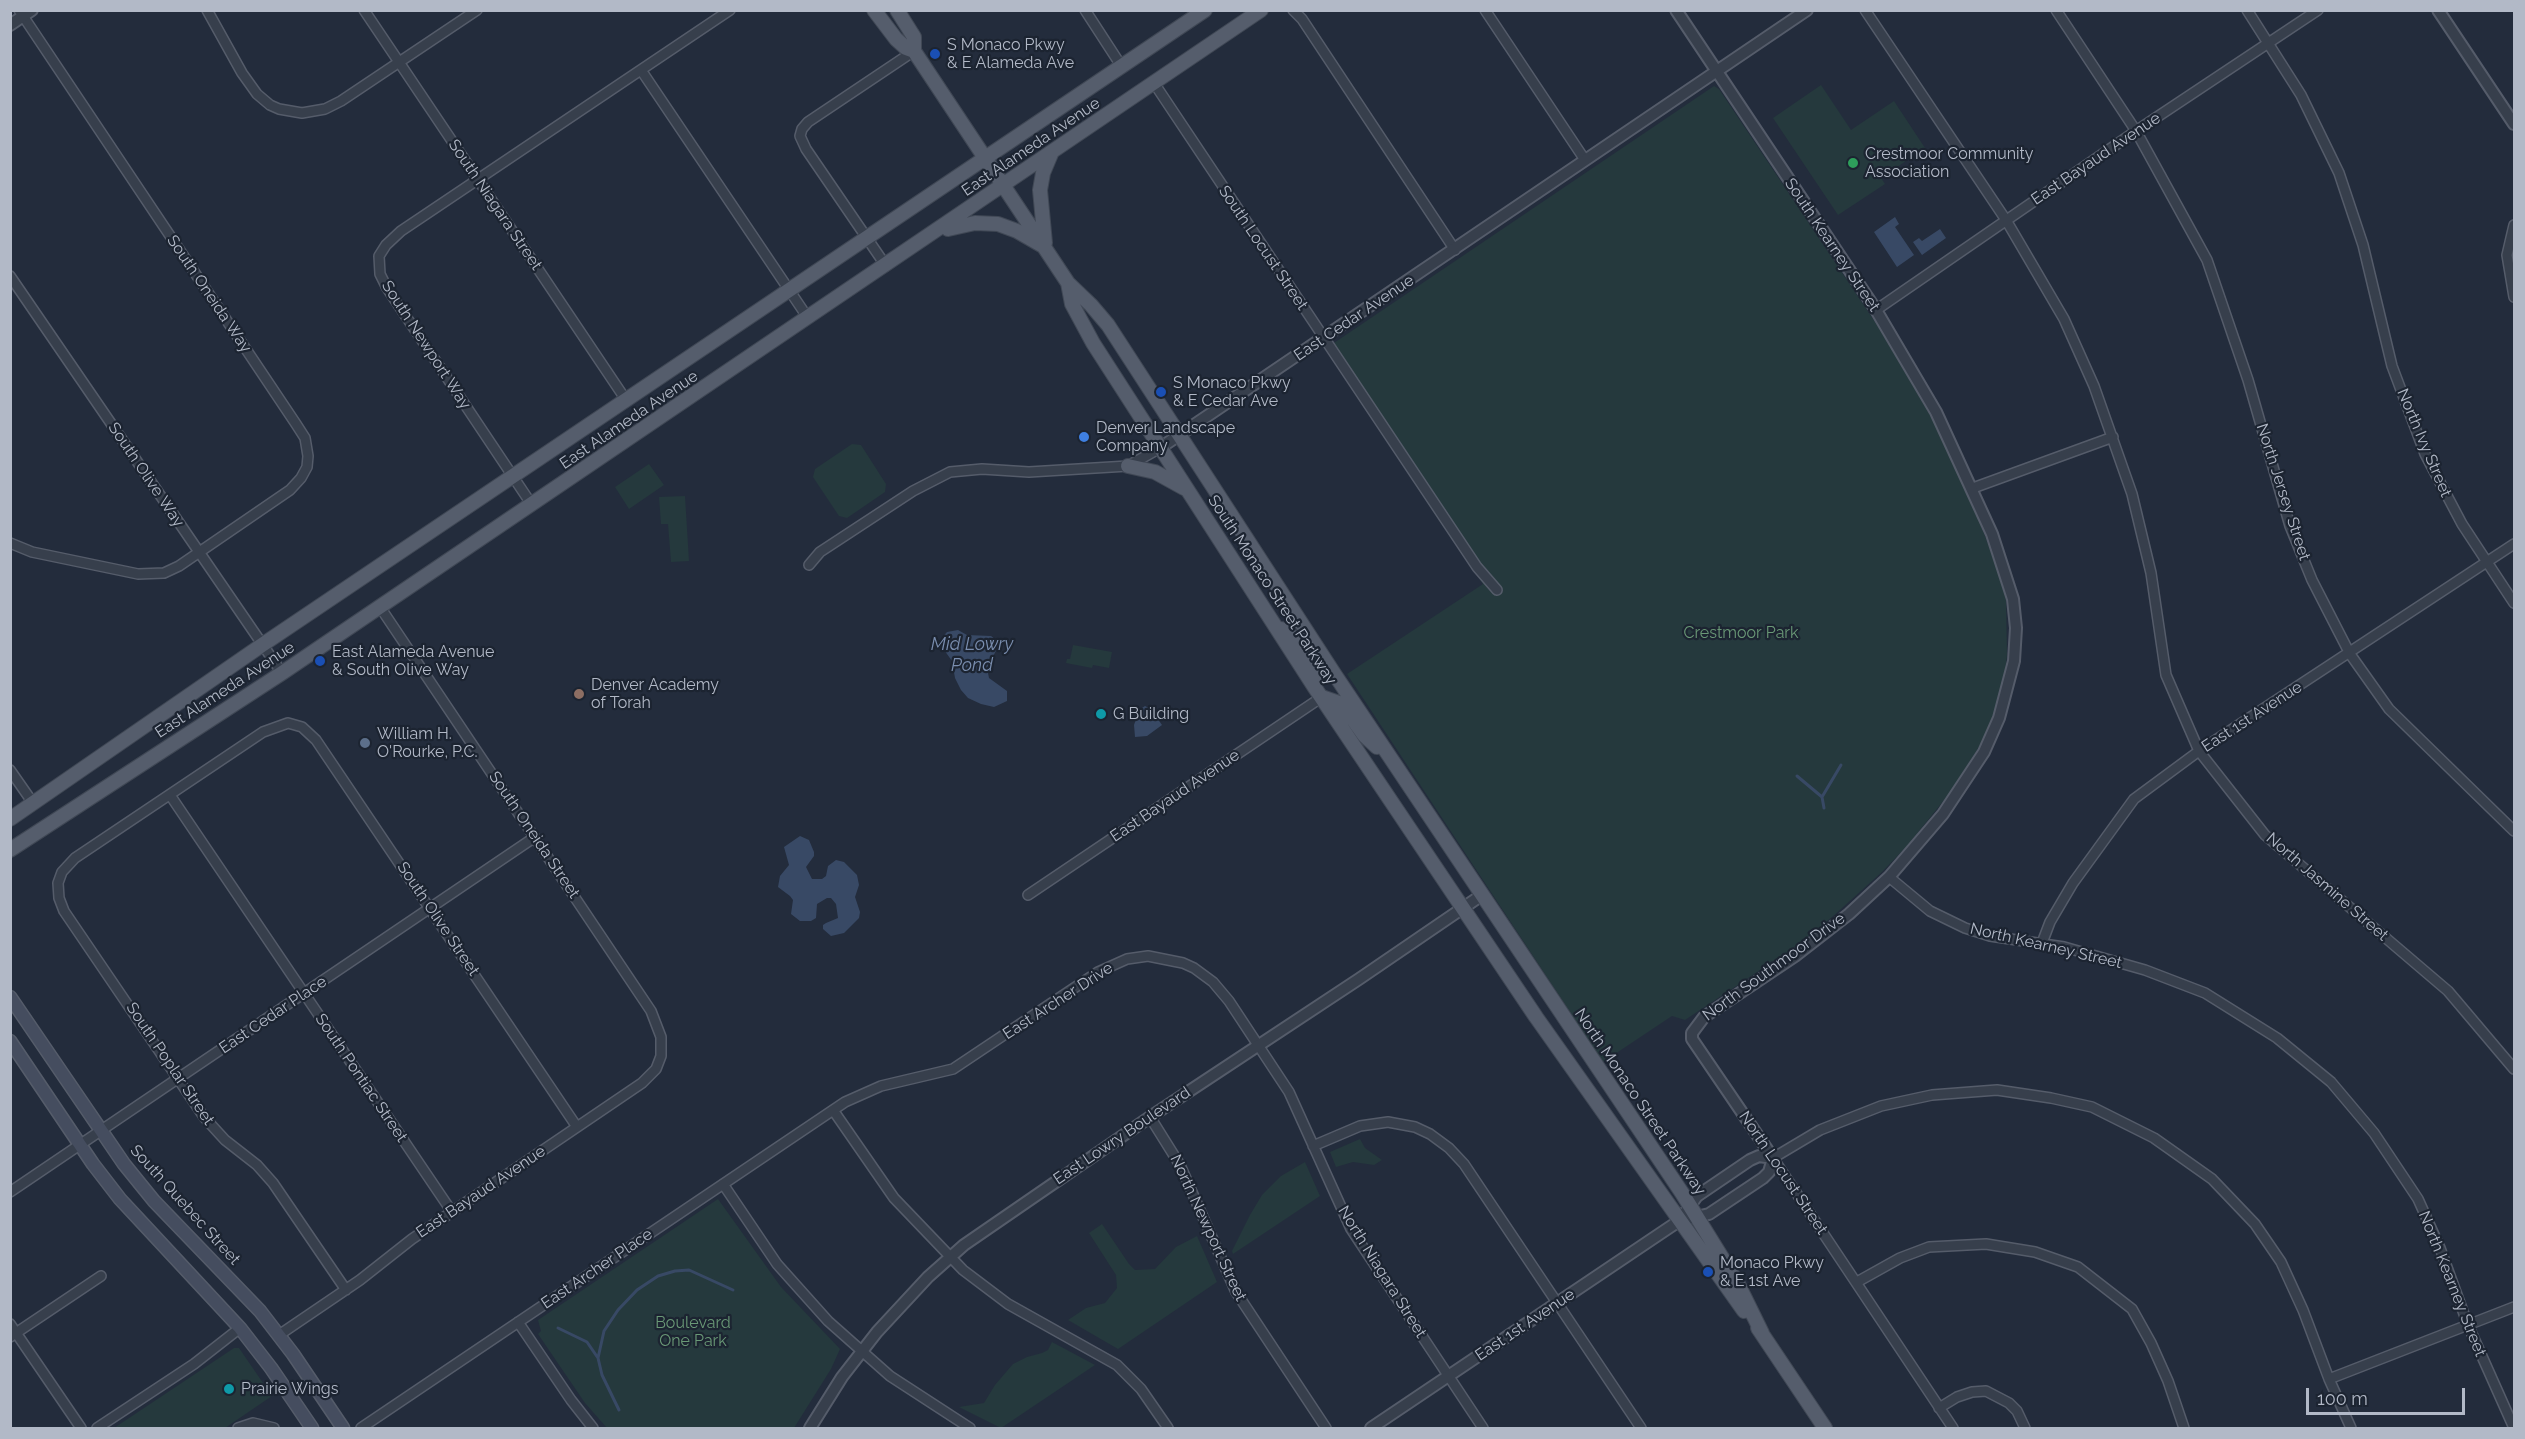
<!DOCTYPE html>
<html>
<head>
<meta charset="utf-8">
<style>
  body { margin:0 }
  #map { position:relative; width:2525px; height:1439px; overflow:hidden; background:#232c3c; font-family:Raleway,sans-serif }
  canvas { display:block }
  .frame { position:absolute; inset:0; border:12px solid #b2b9c7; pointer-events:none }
  .scale { position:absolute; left:2306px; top:1388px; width:159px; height:27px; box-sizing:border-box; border:3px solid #b2b9c7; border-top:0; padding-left:8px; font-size:18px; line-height:21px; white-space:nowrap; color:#b2b9c7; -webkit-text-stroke:4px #1c2431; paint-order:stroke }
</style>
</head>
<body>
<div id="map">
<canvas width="2525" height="1439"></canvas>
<div class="frame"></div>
<div class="scale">100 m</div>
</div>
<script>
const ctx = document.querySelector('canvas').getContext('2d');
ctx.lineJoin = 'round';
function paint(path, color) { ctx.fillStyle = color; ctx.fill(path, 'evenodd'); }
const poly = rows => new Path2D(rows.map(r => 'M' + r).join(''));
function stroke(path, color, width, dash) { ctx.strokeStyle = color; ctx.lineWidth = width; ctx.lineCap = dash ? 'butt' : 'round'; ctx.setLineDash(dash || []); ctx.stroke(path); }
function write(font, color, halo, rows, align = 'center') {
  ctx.font = font + ' Raleway,sans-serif'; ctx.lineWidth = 4.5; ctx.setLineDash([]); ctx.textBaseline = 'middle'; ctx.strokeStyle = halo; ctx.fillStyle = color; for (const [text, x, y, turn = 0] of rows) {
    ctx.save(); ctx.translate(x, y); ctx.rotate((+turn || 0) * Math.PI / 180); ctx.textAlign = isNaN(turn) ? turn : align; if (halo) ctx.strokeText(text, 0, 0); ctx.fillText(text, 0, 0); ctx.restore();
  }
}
const green = poly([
  [1821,85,1851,130,1894,101,1925,148,1881,178,1885,184,1838,215,1773,118],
  [1714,86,1719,89,1879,328,1939,430,1965,484,1998,570,2006,600,2007,655,2004,682,1996,711,1984,739,1949,794,1907,846,1882,872,1831,918,1792,949,1685,1020,1672,1016,1603,1062,1347,674,1483,584,1325,349],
  [852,444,861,445,886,484,885,492,847,518,839,516,813,477,815,469],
  [649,464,664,485,629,509,615,487],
  [685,496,689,561,671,562,668,524,661,524,659,497],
  [1073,645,1112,652,1109,668,1093,665,1092,668,1066,663,1067,659,1070,659],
  [1360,1139,1365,1148,1382,1160,1374,1165,1353,1162,1336,1167,1330,1152],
  [1305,1162,1320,1196,1233,1254,1232,1251,1250,1215,1262,1195,1281,1176],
  [718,1199,781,1287,840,1349,831,1369,794,1428,607,1428,585,1403,538,1334,541,1331,538,1320],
  [1102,1224,1129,1264,1135,1270,1155,1269,1176,1247,1197,1236,1217,1282,1118,1349,1068,1320,1086,1308,1105,1303,1117,1288,1116,1275,1089,1233],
  [1052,1342,1095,1365,1001,1428,959,1407,984,1403,995,1385,1013,1364,1027,1357,1042,1353,1048,1350],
  [234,1348,239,1348,272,1396,225,1428,114,1428]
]);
const water = poly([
  [1895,217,1899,224,1895,227,1914,255,1897,267,1874,232],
  [1940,229,1946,238,1922,255,1913,242,1919,238,1922,241],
  [958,630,967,635,991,636,1000,643,987,668,989,678,1007,691,1007,701,994,707,981,704,968,698,961,690,955,678,952,661,942,647,940,640,947,632],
  [1145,706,1151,709,1162,725,1147,736,1135,737,1134,725,1139,710],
  [800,836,809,840,814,852,814,856,806,867,812,879,822,879,826,876,828,866,836,860,844,862,857,875,859,885,855,897,860,912,859,918,844,933,831,936,823,929,823,925,826,923,838,918,836,904,831,898,827,898,817,904,816,918,811,921,800,921,791,914,793,900,790,896,778,887,780,876,789,865,784,847]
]);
const stream = poly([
  [1797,776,1822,797,1824,808],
  [1822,797,1841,765],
  [558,1328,587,1342,598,1358],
  [619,1410,602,1375,598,1358,604,1331,618,1310,637,1290,658,1276,675,1271,689,1270,733,1290]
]);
const minor = poly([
  [207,10,242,73,257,94,270,105,279,109,302,113,325,109,341,101,477,10],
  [364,10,626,400],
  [1085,10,1122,67],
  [1293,10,1302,19,1455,250],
  [1485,10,1585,160],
  [1865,10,2006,220,2064,319,2094,386,2132,494,2151,573,2166,675,2199,751,2265,835,2448,991,2514,1069],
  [2056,10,2136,131,2207,260,2248,380,2290,526,2312,580,2350,654,2389,709,2514,831],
  [2247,10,2301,95,2339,173,2363,245,2392,366,2425,454,2462,524,2514,603],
  [641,70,808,318],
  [1154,83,1477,567,1497,590],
  [2514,225,2507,255,2514,297],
  [886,266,806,149,800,136,802,129,808,122,914,51],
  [10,276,282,673],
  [1876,310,2136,131,2318,10],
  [1973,488,2113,437],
  [532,505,387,288,380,274,379,256,386,245,401,231,730,10],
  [10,543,32,552,138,574,164,573,179,566,290,490,301,478,307,467,308,456,305,438,296,424,19,10],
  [809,565,820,552,913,491,950,472,982,469,1029,472,1128,466,1160,448],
  [10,770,33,803],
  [170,795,452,1212],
  [1889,877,1930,911,1965,928,1990,936,2064,947,2145,970,2205,993,2277,1038,2331,1082,2374,1133,2418,1199,2440,1248,2468,1325,2514,1428],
  [1028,895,1322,697],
  [2042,943,2050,922,2073,883,2134,799,2199,751,2514,544],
  [833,1110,894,1198,963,1270,1008,1304,1117,1365,1141,1389,1168,1428],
  [1150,1117,1180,1165,1236,1292,1326,1428],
  [1313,1146,1360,1126,1388,1122,1415,1127,1430,1134,1449,1148,1464,1164,1641,1428],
  [723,1184,777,1264,828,1321,890,1376,970,1428],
  [10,1192,535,837],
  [1857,1282,1900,1258,1929,1247,1986,1244,2035,1252,2078,1267,2132,1309,2151,1343,2168,1381,2184,1428],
  [346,1290,273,1183,257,1165,225,1140,204,1117,64,911,59,898,58,883,62,872,75,858,263,732,288,723,302,727,316,740,577,1127],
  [518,1322,571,1400,593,1428],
  [10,1324,81,1428],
  [279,1335,360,1280,412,1239,642,1083,656,1069,661,1056,661,1037,651,1011,380,607],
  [10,1337,101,1276],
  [2329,1379,2514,1307],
  [1939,1408,1957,1397,1972,1392,1986,1391,2009,1403,2017,1411,2025,1428],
  [97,1428,194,1364,240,1328],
  [238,1428,253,1423,274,1428],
  [361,1428,845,1102,881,1086,953,1069,1098,972,1127,959,1148,956,1183,963,1194,968,1213,982,1229,1001,1289,1092,1351,1229,1483,1428],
  [1953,1428,1773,1158,1820,1130,1881,1106,1932,1095,1997,1090,2051,1098,2092,1107,2154,1138,2212,1179,2255,1224,2281,1262,2303,1310,2329,1379,2351,1428]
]);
const tertiary = poly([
  [1676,10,1876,310,1936,412,1992,534,2013,599,2016,628,2014,661,1999,718,1984,752,1943,814,1889,877,1849,914,1795,956,1704,1017,1692,1033,1692,1039,1773,1158],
  [2438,10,2514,124],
  [10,25,32,10],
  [1160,448,1807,10],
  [1679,1221,1697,1196,1750,1160,1759,1156,1773,1158],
  [810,1428,842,1377,877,1332,928,1277,964,1245,1150,1117,1359,979,1482,895],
  [1371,1428,1667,1229,1679,1221,1709,1214,1763,1178,1769,1172,1773,1158]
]);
const secondary = poly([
  [10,997,124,1164,154,1201,260,1311,293,1354,343,1428],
  [10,1041,93,1164,120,1199,240,1328,271,1368,312,1428]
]);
const primary = poly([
  [874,10,896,39,906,48,914,51],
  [897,10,914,37,914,51],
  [914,51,1068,283,1091,305,1108,325,1335,675,1682,1193,1737,1282,1762,1333],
  [948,229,975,223,998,224,1017,231,1043,246],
  [1045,243,1040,190,1043,173,1051,154],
  [1068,283,1072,304,1093,343,1315,688,1536,1017,1744,1311],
  [1128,466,1155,472,1184,488],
  [1281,629,1298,641,1317,670,1325,677,1335,675],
  [1322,697,1342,704,1364,735,1377,747],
  [10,819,262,645,1205,10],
  [10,850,282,673,1261,10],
  [1758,1328,1825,1428]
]);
const markers = [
  [935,54,6,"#1a4fb4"],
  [1853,163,6,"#2e9e5b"],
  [1161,392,6,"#1a4fb4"],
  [1084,437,6,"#3f7fe0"],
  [320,661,6,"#1a4fb4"],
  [579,694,6,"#8d6e63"],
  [1101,714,6,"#0f9aa8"],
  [365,743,6,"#5c6f8a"],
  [1708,1272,6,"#1a4fb4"],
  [229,1389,6,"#0f9aa8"]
];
const poiNames = [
  ["S Monaco Pkwy",947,45],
  ["& E Alameda Ave",947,63],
  ["Crestmoor Community",1865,154],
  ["Association",1865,172],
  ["S Monaco Pkwy",1173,383],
  ["& E Cedar Ave",1173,401],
  ["Denver Landscape",1096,428],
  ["Company",1096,446],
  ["East Alameda Avenue",332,652],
  ["& South Olive Way",332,670],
  ["Denver Academy",591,685],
  ["of Torah",591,703],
  ["G Building",1113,714],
  ["William H.",377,734],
  ["O'Rourke, P.C.",377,752],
  ["Monaco Pkwy",1720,1263],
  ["& E 1st Ave",1720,1281],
  ["Prairie Wings",241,1389]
];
const streetNames = [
  ["East Alameda Avenue",1031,147,-34],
  ["East Bayaud Avenue",2096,159,-34],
  ["South Niagara Street",495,205,56],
  ["South Kearney Street",1832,245,56],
  ["South Locust Street",1263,248,56],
  ["South Oneida Way",209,294,56],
  ["East Cedar Avenue",1354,318,-34],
  ["South Newport Way",426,345,57],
  ["East Alameda Avenue",629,420,-34],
  ["North Ivy Street",2424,443,67],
  ["South Olive Way",146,475,56],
  ["North Jersey Street",2283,492,72],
  ["South Monaco Street Parkway",1272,590,57],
  ["East Alameda Avenue",225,690,-33],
  ["East 1st Avenue",2252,717,-33],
  ["East Bayaud Avenue",1175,796,-34],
  ["South Oneida Street",534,835,56],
  ["North Jasmine Street",2327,887,41],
  ["South Olive Street",438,919,56],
  ["North Kearney Street",2046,946,13],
  ["North Southmoor Drive",1774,967,-36],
  ["East Archer Drive",1058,1001,-33],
  ["East Cedar Place",273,1015,-34],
  ["South Poplar Street",170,1064,56],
  ["South Pontiac Street",361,1078,56],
  ["North Monaco Street Parkway",1640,1102,56],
  ["East Lowry Boulevard",1122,1136,-34],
  ["North Locust Street",1783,1173,56],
  ["East Bayaud Avenue",481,1192,-34],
  ["South Quebec Street",185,1205,48],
  ["North Newport Street",1208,1228,65],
  ["East Archer Place",597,1269,-34],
  ["North Niagara Street",1382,1272,58],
  ["North Kearney Street",2452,1284,68],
  ["East 1st Avenue",1525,1325,-34]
];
const parkNames = [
  ["Crestmoor Park",1741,633],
  ["Boulevard",693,1323],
  ["One Park",693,1341]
];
const waterNames = [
  ["Mid Lowry",972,645],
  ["Pond",972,666]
];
paint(green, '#25393d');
paint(water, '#384965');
stroke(stream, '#384965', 3);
stroke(minor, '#555c6a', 12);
stroke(tertiary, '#555c6a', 14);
stroke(secondary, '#555c6a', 15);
stroke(primary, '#404855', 16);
stroke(minor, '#373f4c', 9);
stroke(tertiary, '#373f4c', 10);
stroke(secondary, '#454d5f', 12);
stroke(primary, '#555d6c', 14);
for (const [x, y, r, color] of markers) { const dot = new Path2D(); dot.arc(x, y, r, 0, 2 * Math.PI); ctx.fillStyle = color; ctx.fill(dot); stroke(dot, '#1c2431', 2); }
write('16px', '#b2b9c7', '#1c2431', poiNames, 'left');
write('16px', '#b2b9c7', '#1c2431', streetNames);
write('16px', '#699876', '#1c2431', parkNames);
write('italic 18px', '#7a8eaf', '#1c2431', waterNames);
</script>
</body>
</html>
